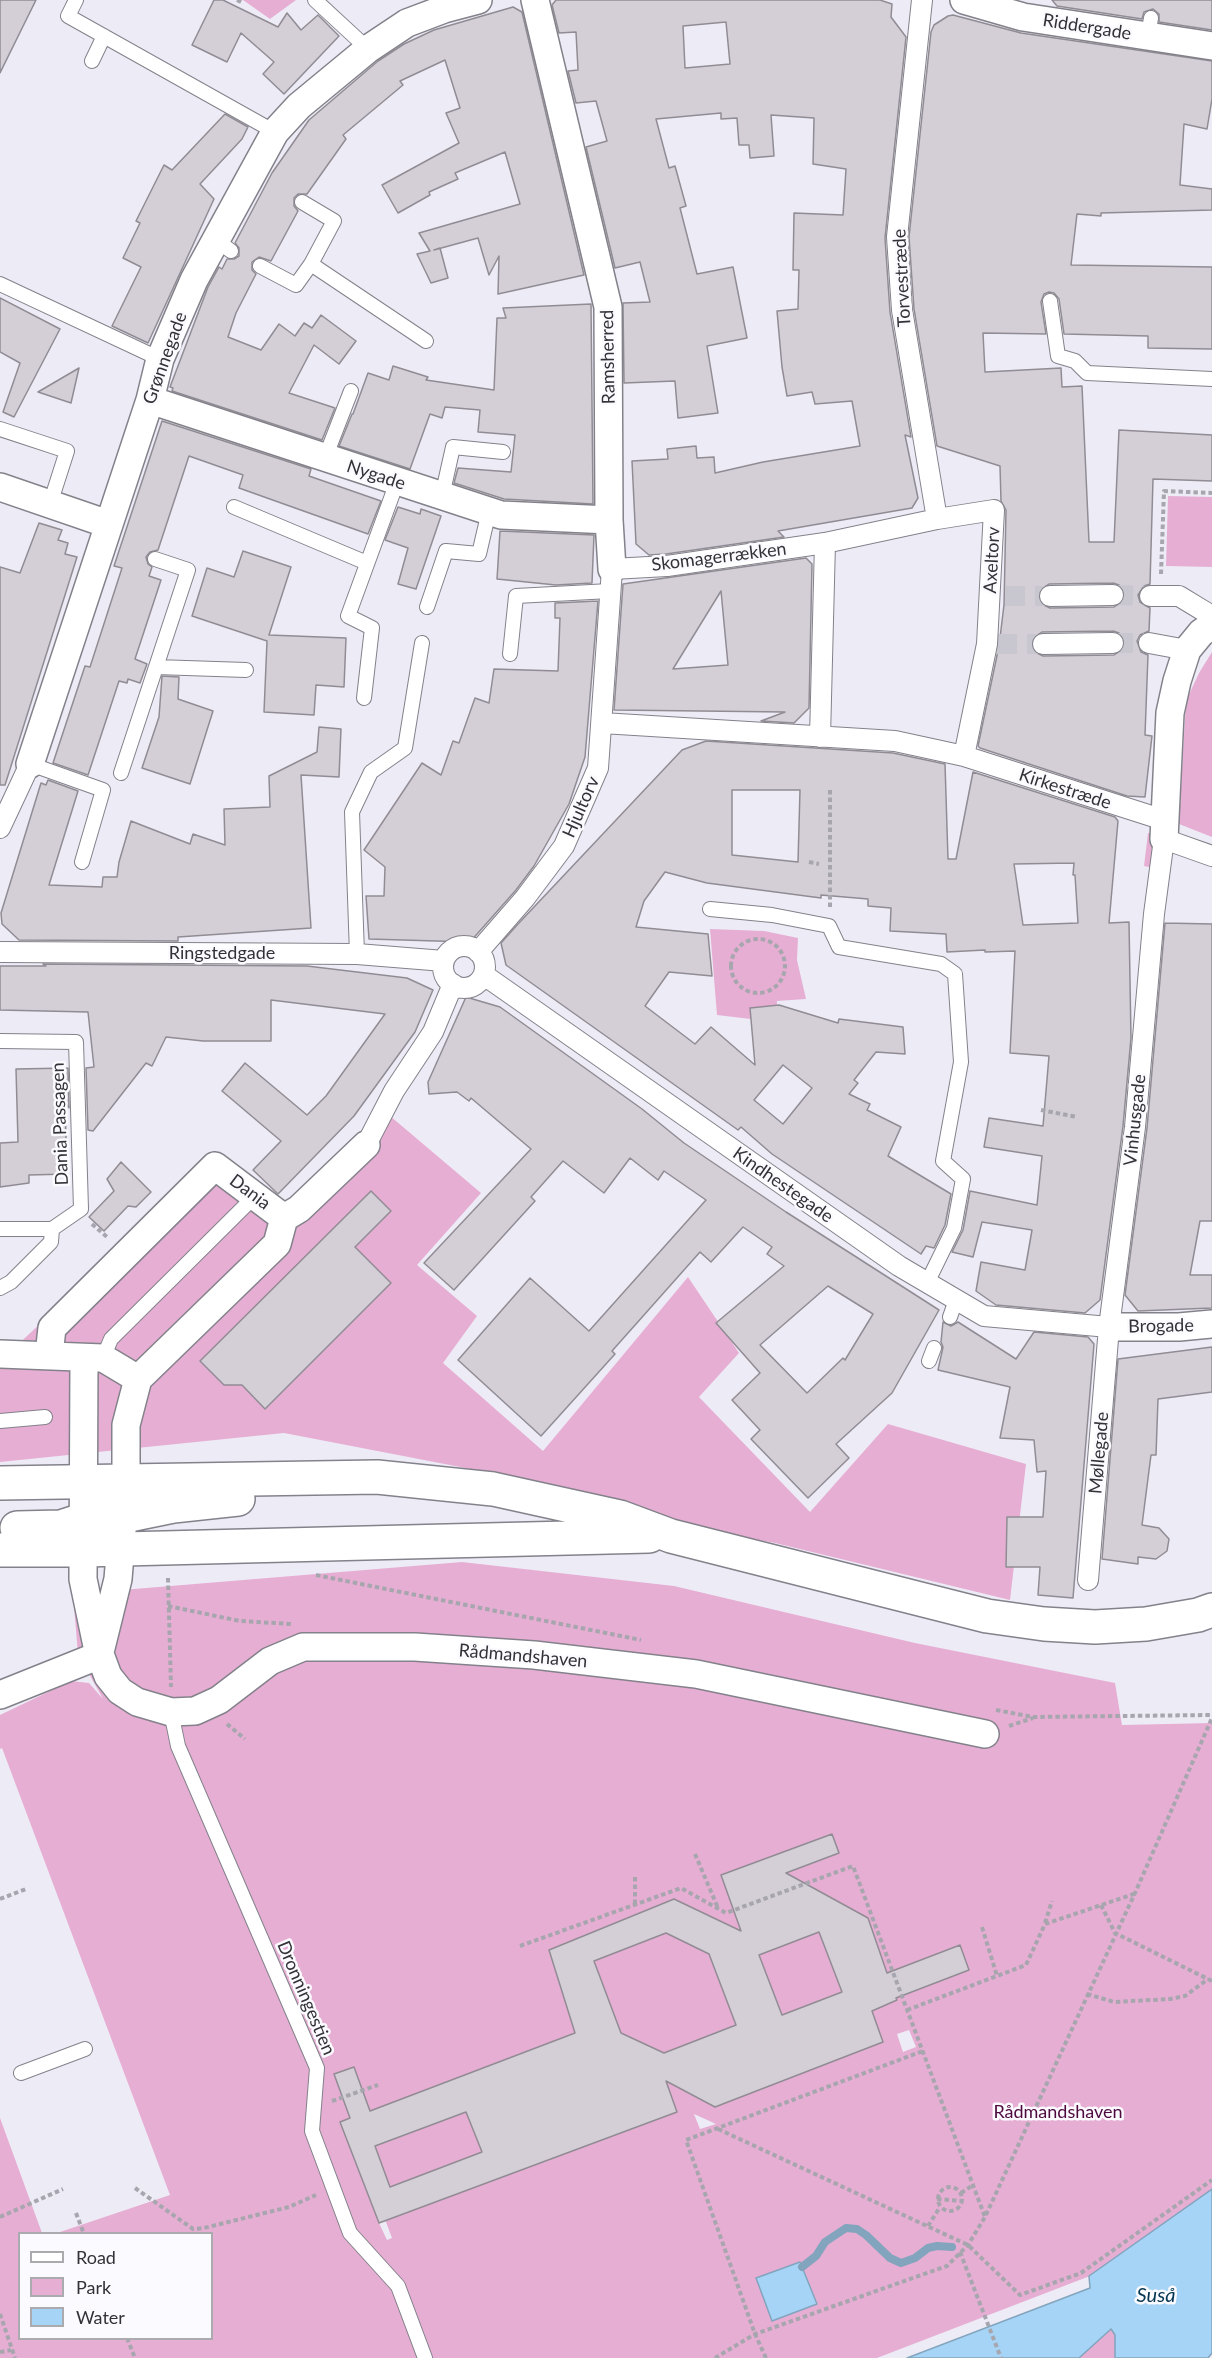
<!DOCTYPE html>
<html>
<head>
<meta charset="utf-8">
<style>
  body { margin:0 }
  #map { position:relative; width:1212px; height:2358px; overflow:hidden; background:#edecf6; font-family:Lato,sans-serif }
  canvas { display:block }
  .legend { position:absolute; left:18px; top:2232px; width:195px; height:108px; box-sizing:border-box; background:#fbfafe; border:2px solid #abaaae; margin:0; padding:8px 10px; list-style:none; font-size:18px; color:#333337 }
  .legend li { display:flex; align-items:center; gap:12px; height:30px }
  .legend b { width:30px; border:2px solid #abaaae }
</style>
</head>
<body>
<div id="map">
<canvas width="1212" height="2358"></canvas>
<ul class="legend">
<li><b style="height:8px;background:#fff"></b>Road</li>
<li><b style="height:16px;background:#e7aed4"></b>Park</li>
<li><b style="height:16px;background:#a5d4f6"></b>Water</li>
</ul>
</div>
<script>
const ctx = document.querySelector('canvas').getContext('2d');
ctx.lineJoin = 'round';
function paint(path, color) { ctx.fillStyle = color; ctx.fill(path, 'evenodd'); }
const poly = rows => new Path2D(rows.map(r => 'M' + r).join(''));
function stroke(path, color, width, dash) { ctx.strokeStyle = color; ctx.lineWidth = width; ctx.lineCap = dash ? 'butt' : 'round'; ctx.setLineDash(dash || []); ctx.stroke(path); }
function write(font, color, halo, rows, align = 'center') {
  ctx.font = font + ' Lato,sans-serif'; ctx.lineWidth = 5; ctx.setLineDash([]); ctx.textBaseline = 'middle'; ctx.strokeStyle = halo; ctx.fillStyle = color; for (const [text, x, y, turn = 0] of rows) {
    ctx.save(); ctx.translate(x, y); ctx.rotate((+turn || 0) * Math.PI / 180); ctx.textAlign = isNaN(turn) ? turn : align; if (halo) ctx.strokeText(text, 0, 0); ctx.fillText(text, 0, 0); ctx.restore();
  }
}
const green = poly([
  [243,0,296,0,270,19],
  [1168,496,1212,497,1212,567,1166,566],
  [1212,652,1212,837,1179,824,1186,701,1199,673],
  [1148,833,1158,835,1154,868,1144,866],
  [710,929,764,931,798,938,797,960,806,999,777,1001,776,1022,717,1015],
  [383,1110,481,1193,417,1265,477,1316,443,1363,543,1451,688,1277,739,1353,699,1397,810,1512,888,1424,1026,1464,1010,1600,775,1543,637,1518,481,1471,284,1433,0,1462,0,1353,9,1353,134,1235,208,1161,281,1221],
  [462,1562,674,1586,915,1643,1115,1683,1122,1725,1212,1723,1212,2190,1090,2276,877,2358,0,2358,0,2118,42,2233,20,2234,20,2338,212,2338,212,2234,57,2233,170,2195,2,1748,0,1749,0,1715,71,1681,89,1683,103,1699,78,1654,73,1594],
  [909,2030,916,2047,903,2052,897,2034],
  [694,2114,716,2124,700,2129],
  [357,2145,392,2238,387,2240,379,2223,350,2148],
  [1111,2329,1115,2335,1115,2358,1079,2358]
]);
const water = poly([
  [1212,2189,1212,2353,1208,2358,1115,2358,1115,2335,1111,2329,1079,2358,907,2358,1090,2288,1089,2276,1212,2189],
  [800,2262,817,2304,772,2321,756,2278,800,2262]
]);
const stream = poly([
  [802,2267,816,2256,825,2242,846,2228,857,2229,866,2235,890,2258,901,2263,915,2258,928,2248,937,2246,952,2247]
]);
const building = poly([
  [0,0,36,0,0,73,0,0],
  [214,0,223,0,278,27,287,13,301,30,318,15,339,36,284,94,263,74,274,62,241,33,227,62,192,45,214,0],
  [556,0,880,0,892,4,891,17,906,37,885,238,890,312,911,437,905,435,918,498,912,508,778,531,784,537,666,554,649,555,636,544,632,461,668,459,667,449,696,446,697,458,714,457,715,473,763,462,860,446,852,401,815,404,812,392,787,396,782,367,777,311,798,309,799,270,793,270,794,213,843,215,846,169,813,164,814,118,771,115,774,156,750,158,749,145,739,145,737,118,721,119,721,113,656,119,669,168,675,166,686,206,680,208,697,274,733,267,747,338,707,346,718,413,678,418,675,381,624,383,623,303,650,302,640,262,615,268,586,147,607,141,596,101,576,103,568,71,578,70,576,32,559,33,552,5,556,0],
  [726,22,730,64,685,68,683,26,726,22],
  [1052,0,1212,0,1212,30,1159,22,1159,14,1153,9,1144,12,1142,19,1057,6,1052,0],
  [513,7,522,12,584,275,498,294,499,256,489,275,478,238,434,250,440,248,448,278,431,283,417,254,430,251,419,233,520,204,505,152,455,173,458,179,429,192,430,195,398,213,382,185,459,143,446,113,460,108,445,60,400,81,403,85,343,135,346,139,307,194,298,194,294,198,294,206,298,211,271,261,259,257,252,262,252,270,256,274,236,313,228,337,261,350,279,324,295,336,304,323,312,328,321,315,356,341,339,364,314,345,289,393,335,408,322,440,172,391,173,388,170,387,208,287,219,267,222,269,227,259,234,259,239,256,239,248,235,243,272,173,309,120,378,61,404,44,434,30,513,7],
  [953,15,1021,33,1212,61,1212,99,1207,129,1184,124,1180,185,1212,189,1212,210,1101,213,1101,216,1077,214,1071,265,1212,267,1212,349,1148,348,1148,336,1064,334,1059,299,1054,293,1049,292,1044,294,1041,302,1046,334,983,333,985,372,1061,368,1062,387,1082,386,1089,542,1114,542,1119,430,1212,435,1212,481,1153,479,1150,584,1144,586,1138,595,1140,602,1150,608,1149,631,1140,635,1137,641,1141,652,1148,655,1145,735,1152,736,1145,797,1127,796,980,748,978,746,999,646,1004,605,1006,510,1001,501,1000,466,937,446,914,309,909,237,931,32,934,25,948,16,953,15],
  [1113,583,1119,585,1125,594,1123,601,1114,607,1050,608,1040,603,1038,597,1040,590,1049,584,1113,583],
  [1113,631,1119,633,1125,642,1123,649,1114,655,1043,656,1033,651,1031,645,1033,638,1042,632,1113,631],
  [225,114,248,127,242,139,200,184,214,199,148,343,112,326,141,267,123,258,140,223,136,221,164,165,172,170,225,114],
  [0,298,60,329,14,417,3,412,20,363,0,352,0,298],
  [591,304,593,504,504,499,454,483,458,468,511,472,515,435,478,432,480,410,445,407,442,418,430,414,410,469,339,446,352,414,353,414,368,373,389,380,393,366,428,377,426,380,494,390,497,318,506,318,503,308,591,304],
  [79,368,71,403,38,392,79,368],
  [162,421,311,469,309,476,381,501,368,534,239,488,243,475,189,456,158,550,150,552,146,557,148,564,152,567,149,576,161,580,135,659,147,664,140,683,128,679,127,683,119,681,88,775,53,763,85,666,90,667,122,568,114,566,162,421],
  [398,507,420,514,421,509,441,516,416,589,398,584,408,548,385,540,398,507],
  [39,523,62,530,58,540,68,543,65,554,77,557,5,785,0,785,0,567,20,573,39,523],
  [500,531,594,535,592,583,556,585,497,579,500,531],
  [243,551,291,567,269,635,346,638,344,687,316,685,314,715,264,712,267,641,192,616,207,568,234,577,243,551],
  [806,558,812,564,809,708,794,723,761,721,785,712,614,710,623,584,806,558],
  [721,591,728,665,673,669,721,591],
  [598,601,585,757,569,804,534,866,516,890,470,942,369,939,366,896,384,896,385,867,364,850,422,763,441,775,453,741,459,743,475,698,489,703,494,669,558,671,560,618,555,618,555,603,598,601],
  [162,676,179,677,178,699,213,711,190,784,142,768,159,717,162,676],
  [319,727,341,729,339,777,301,775,311,928,178,937,178,941,19,940,2,924,1,913,41,783,46,785,48,780,78,791,49,885,102,887,103,877,117,877,119,862,131,821,190,844,193,834,225,845,224,809,270,807,269,776,317,752,319,727],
  [706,741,893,753,945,764,948,859,956,859,973,772,1115,817,1118,821,1109,923,1129,922,1131,1038,1123,1126,1100,1300,1085,1313,996,1305,976,1291,981,1262,1025,1270,1032,1230,982,1222,973,1257,952,1252,963,1230,970,1191,1037,1205,1042,1156,984,1147,989,1118,1043,1126,1049,1056,1010,1053,1015,951,985,952,985,950,947,952,946,934,890,931,891,908,868,906,868,899,821,895,821,898,707,883,665,872,644,901,636,927,708,934,712,976,669,972,645,1006,695,1044,711,1027,755,1065,750,1008,779,1005,838,1023,839,1019,903,1027,905,1054,876,1052,854,1080,858,1083,849,1094,870,1104,867,1110,901,1127,888,1156,951,1194,945,1225,934,1248,926,1246,921,1254,772,1154,741,1127,738,1130,506,965,501,943,518,924,682,750,706,741],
  [732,790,800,790,798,862,732,855,732,790],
  [1074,863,1073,875,1075,875,1078,923,1023,925,1014,864,1074,863],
  [783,1065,812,1088,783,1124,754,1100,783,1065],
  [1165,923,1212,924,1212,1221,1200,1221,1190,1275,1212,1275,1212,1308,1138,1311,1125,1295,1147,1128,1165,923],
  [43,964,307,966,407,978,433,990,415,1032,354,1116,278,1194,253,1170,281,1141,222,1091,245,1063,307,1115,326,1096,385,1014,271,1000,271,1041,203,1041,166,1037,152,1066,146,1063,93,1131,88,1130,86,1068,94,1067,88,1012,0,1010,0,966,46,966,43,964],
  [466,997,500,1007,642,1109,684,1143,786,1212,939,1310,892,1393,836,1444,849,1458,808,1498,751,1439,760,1430,732,1400,760,1373,716,1323,784,1266,767,1254,772,1247,743,1227,711,1262,700,1252,612,1351,615,1354,541,1436,458,1360,530,1278,589,1331,706,1200,664,1171,658,1180,630,1158,604,1193,563,1161,531,1197,535,1201,454,1290,424,1263,531,1149,471,1098,469,1101,457,1092,429,1094,428,1082,466,997],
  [828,1286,873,1314,845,1360,843,1358,807,1393,760,1345,828,1286],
  [68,1068,69,1108,65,1101,67,1174,29,1175,29,1183,0,1187,0,1143,18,1142,16,1069,68,1068],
  [121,1162,151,1192,136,1207,128,1206,104,1231,89,1217,114,1191,107,1179,121,1162],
  [371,1191,391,1211,355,1247,391,1283,265,1409,242,1385,224,1385,200,1361,371,1191],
  [943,1322,951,1326,958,1322,1016,1359,1034,1332,1088,1337,1094,1344,1073,1598,1038,1595,1040,1567,1006,1567,1007,1517,1043,1517,1046,1471,1037,1472,1034,1440,1000,1438,1010,1387,938,1370,943,1347,941,1342,943,1322],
  [1212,1347,1212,1392,1158,1399,1156,1455,1151,1455,1142,1525,1159,1528,1169,1539,1167,1551,1156,1559,1138,1557,1138,1564,1102,1559,1118,1359,1212,1347],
  [832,1834,839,1853,786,1873,868,1918,887,1973,960,1945,969,1970,896,1998,897,2000,872,2011,883,2042,715,2107,666,2081,677,2112,379,2223,340,2122,350,2118,334,2074,354,2067,370,2111,575,2033,549,1950,674,1899,741,1931,721,1875,832,1834],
  [819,1932,842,1992,782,2015,759,1955,819,1932],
  [666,1933,709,1954,736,2025,664,2053,621,2033,594,1961,666,1933],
  [466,2112,482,2152,390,2187,375,2146,466,2112]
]);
const pedestrianTunnel = poly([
  [1113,595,1150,596],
  [1005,596,1050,596],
  [1113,643,1149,643],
  [997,644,1043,644]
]);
const path = poly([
  [237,0,243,3],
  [1161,574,1164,491,1212,493],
  [809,862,819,864],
  [830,907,830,788],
  '731 966a27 27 0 1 1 54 0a27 27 0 1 1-54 0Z',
  [1041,1110,1077,1117],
  [92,1224,107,1237],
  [316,1575,641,1640],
  [168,1578,171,1687],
  [168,1606,240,1621,291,1624],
  [996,1710,1033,1717,1212,1715],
  [227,1724,245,1739],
  [1009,1726,1033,1718],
  [695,1854,718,1908],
  [635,1877,635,1905],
  [0,1899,26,1889],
  [1101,1905,1115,1933,1212,1981],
  [1045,1923,1052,1901],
  [982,1927,997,1976],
  [520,1946,681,1888,726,1913,853,1866,985,2217],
  [1087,1994,1114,2002,1170,1999,1185,1996,1208,1979],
  [907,2010,1026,1965,1045,1924,1134,1894],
  [332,2101,378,2085],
  [718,2129,968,2245,1020,2295,1081,2273,1212,2180],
  '938 2199a12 12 0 1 1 24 0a12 12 0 1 1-24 0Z',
  [135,2188,193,2229,204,2228,289,2207,316,2195],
  [961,2193,973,2185],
  [937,2199,962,2201],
  [76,2213,84,2234],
  [0,2217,63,2189],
  [928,2226,940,2207],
  [960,2252,1001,2358],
  [0,2314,15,2358],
  [127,2338,135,2358],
  [0,2352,11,2350],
  [715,2358,755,2334,947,2266,968,2245,985,2217,1135,1893,1212,1718],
  [766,2358,755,2334,686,2140,923,2051]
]);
const service = poly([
  [76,0,68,16,275,132],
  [315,0,368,49],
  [1148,36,1151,18],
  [92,61,104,36],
  [216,240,231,251],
  [311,264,426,341],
  [260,266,296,285,311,264,334,221,302,202],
  [0,284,160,359],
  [1050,301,1058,356,1075,361,1087,373,1212,379],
  [0,429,67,451,50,504],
  [325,458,351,391],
  [442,496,453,447,503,452],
  [234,507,367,563],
  [427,607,446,551,479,554,489,511],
  [510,654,516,596,610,591],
  [156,667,246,670],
  [364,698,372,628,348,616,397,482],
  [30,764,103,790,82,862],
  [121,773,188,570,155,559],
  [710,909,772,915,829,926,839,947,941,964,955,974,961,1062,943,1161,963,1179,954,1228,927,1283],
  [357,954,352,812,371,772,405,748,422,643],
  [0,1041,76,1042,81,1209,52,1229],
  [0,1229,52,1229,51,1242,11,1282,0,1288],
  [950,1317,956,1300],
  [103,1358,111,1339,255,1196],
  [929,1361,934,1348],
  [0,1421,45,1417],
  [171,1712,178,1746,317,2068,312,2131,350,2233,398,2286,425,2358],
  [21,2073,85,2049]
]);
const pedestrian = poly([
  [922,0,897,237,902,310,937,519],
  [1050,596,1113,595],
  [1150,596,1179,596,1212,616],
  [1149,643,1187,650],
  [1043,644,1113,643],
  [602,723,830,737,895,741,964,756,987,644,994,510,937,519,825,543,820,737],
  [964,756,1167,821],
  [0,828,30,764],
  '443 967a21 21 0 1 1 42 0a21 21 0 1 1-42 0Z',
  [0,952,357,954,444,961],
  [478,952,525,898,564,846,598,768,612,569,667,566,825,543],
  [484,975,899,1266,984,1316,1109,1327],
  [366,1145,394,1091,433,1032,453,984],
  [1088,1580,1109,1327,1135,1127,1154,914,1164,839,1212,856]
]);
const minor = poly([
  [535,0,608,307,609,520,612,569],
  [964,0,1023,17,1212,46],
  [150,400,501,515,609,520],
  [0,487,108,524],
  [30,764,150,400,160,359,194,280,275,132,299,106,368,49,407,23,444,9,478,0],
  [1164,839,1170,713,1177,681,1187,650,1201,633,1212,625],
  [284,1218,299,1209,366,1145],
  [1109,1327,1179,1327,1212,1324],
  [0,1354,103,1358,138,1379],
  [49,1355,52,1328,215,1166,284,1218],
  [84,1358,83,1579,97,1646,108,1676,120,1691,137,1702,171,1712,195,1711,219,1700,270,1661,303,1647,415,1647,534,1655,696,1674,985,1734],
  [101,1648,118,1579,126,1482,126,1425,138,1379,277,1244,284,1218],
  [0,1695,100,1655]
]);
const secondary = poly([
  [0,1483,377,1477,493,1489,620,1517,671,1536,987,1616,1044,1624,1095,1627,1146,1624,1198,1615,1212,1610],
  [17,1528,61,1527,83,1520,106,1504,114,1495],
  [0,1550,83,1550,649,1536],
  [83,1550,104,1528,124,1516,173,1506,238,1499]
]);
const streetNames = [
  ["Riddergade",1087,27,9],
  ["Torvestræde",902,278,-93],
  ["Ramsherred",608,357,-91],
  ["Grønnegade",165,358,-70],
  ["Nygade",376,475,18],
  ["Skomagerrækken",719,557,-7],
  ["Axeltorv",992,560,-87],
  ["Kirkestræde",1065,789,18],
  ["Hjultorv",581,807,-66],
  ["Ringstedgade",222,953],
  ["Vinhusgade",1135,1120,-84],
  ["Dania Passagen",60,1124,-92],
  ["Kindhestegade",783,1185,35],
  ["Dania",250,1192,37],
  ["Brogade",1161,1326,-1],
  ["Møllegade",1099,1453,-85],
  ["Rådmandshaven",523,1656,5],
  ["Dronningestien",306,1998,67]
];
const parkNames = [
  ["Rådmandshaven",1058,2112]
];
const waterNames = [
  ["Suså",1156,2296]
];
paint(green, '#e7aed4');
paint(water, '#a5d4f6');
stroke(water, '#83a4bd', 1.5);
stroke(stream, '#83a4bd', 8);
paint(building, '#d4ced7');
stroke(building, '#918c94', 1.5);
stroke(pedestrianTunnel, '#c8c7d0', 20, [20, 10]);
stroke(service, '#83828b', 16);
stroke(pedestrian, '#83828b', 22);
stroke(minor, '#83828b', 30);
stroke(secondary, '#83828b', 36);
stroke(path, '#a7a6ae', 4, [4.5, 3]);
stroke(service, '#fff', 14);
stroke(pedestrian, '#fff', 20);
stroke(minor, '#fff', 27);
stroke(secondary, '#fff', 33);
write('18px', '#333337', '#fbfafe', streetNames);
write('18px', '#4e093f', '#fbfafe', parkNames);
write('italic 20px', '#053753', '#fbfafe', waterNames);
</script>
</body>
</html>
